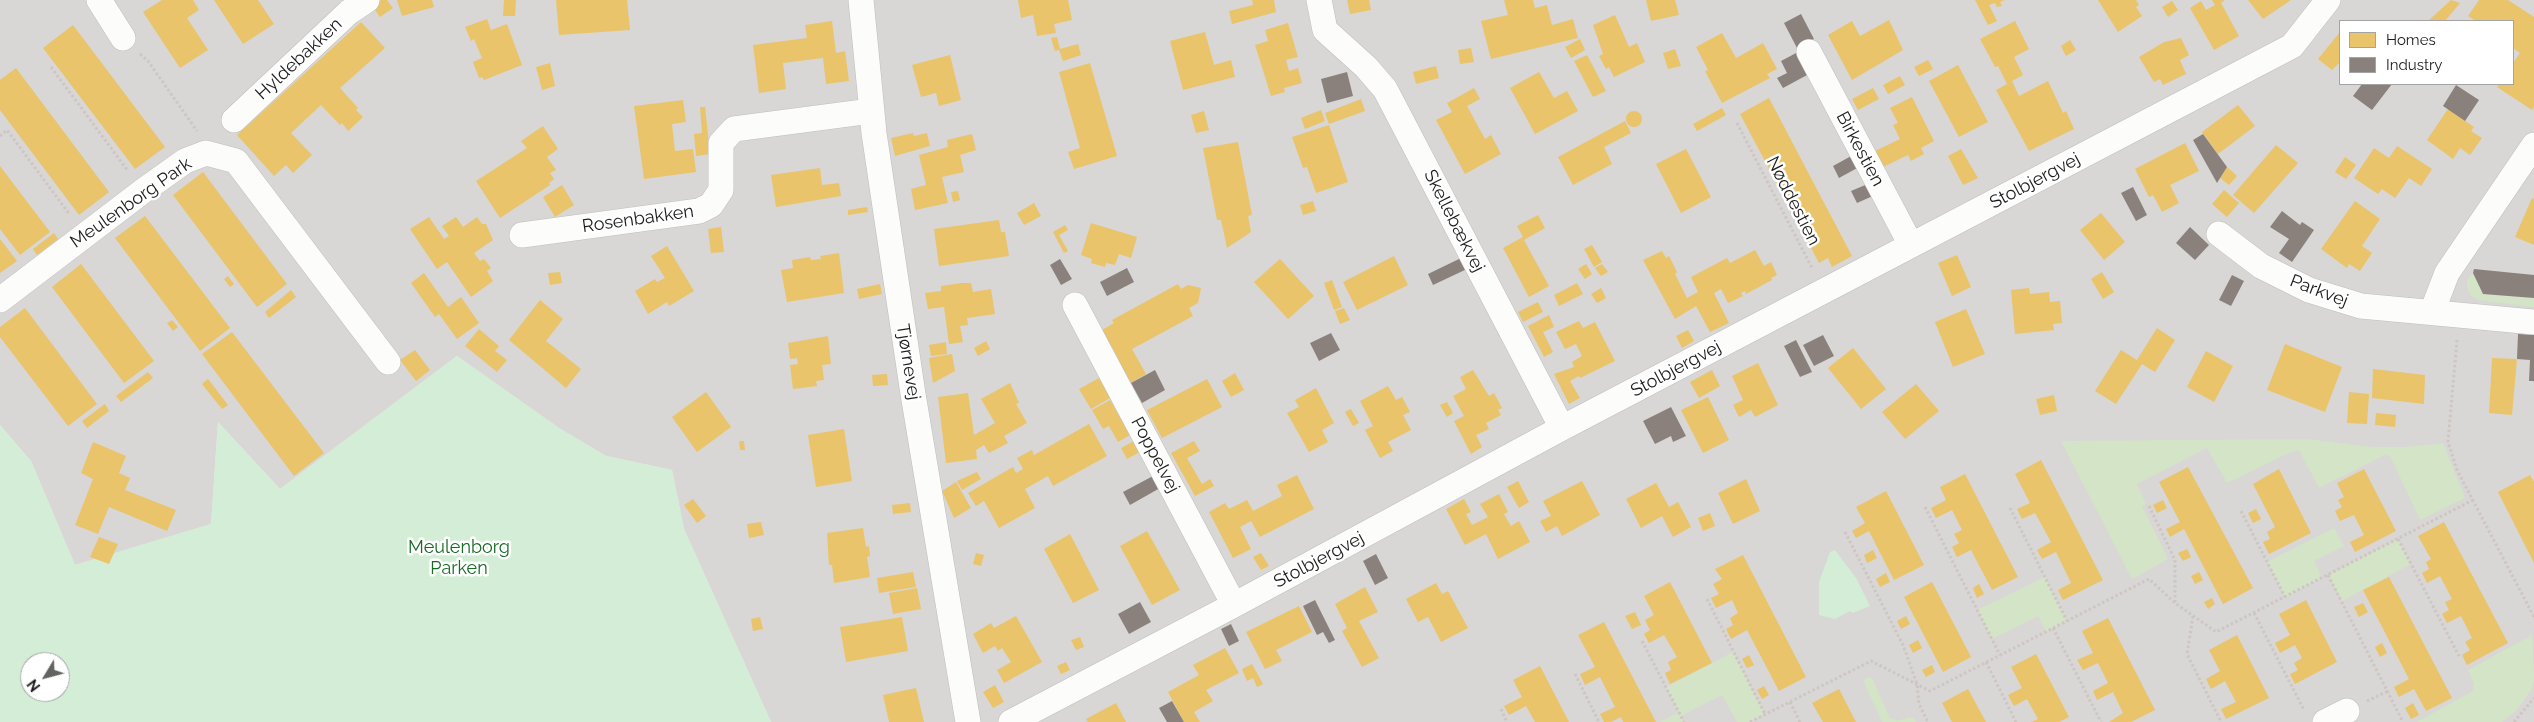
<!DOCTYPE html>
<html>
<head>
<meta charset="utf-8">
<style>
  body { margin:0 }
  #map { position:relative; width:2534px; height:722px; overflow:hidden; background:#e9e8e4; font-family:Raleway,sans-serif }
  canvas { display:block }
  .legend { position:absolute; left:2339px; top:20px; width:175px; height:65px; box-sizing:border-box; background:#fff; border:1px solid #a4a4a4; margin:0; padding:6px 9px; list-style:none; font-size:15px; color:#1b1b1b }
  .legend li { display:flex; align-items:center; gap:10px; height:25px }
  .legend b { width:25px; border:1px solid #a4a4a4 }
  .north { position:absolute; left:20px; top:652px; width:50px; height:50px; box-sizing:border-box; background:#fff; border:1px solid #a4a4a4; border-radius:50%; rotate:233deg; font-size:14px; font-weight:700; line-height:20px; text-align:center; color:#1b1b1b }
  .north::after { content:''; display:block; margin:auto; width:18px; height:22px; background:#636361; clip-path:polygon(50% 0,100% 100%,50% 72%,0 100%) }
</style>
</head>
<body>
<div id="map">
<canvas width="2534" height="722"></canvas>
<ul class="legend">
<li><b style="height:14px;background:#e9c46a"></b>Homes</li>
<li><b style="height:14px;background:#8a817c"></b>Industry</li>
</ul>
<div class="north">N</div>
</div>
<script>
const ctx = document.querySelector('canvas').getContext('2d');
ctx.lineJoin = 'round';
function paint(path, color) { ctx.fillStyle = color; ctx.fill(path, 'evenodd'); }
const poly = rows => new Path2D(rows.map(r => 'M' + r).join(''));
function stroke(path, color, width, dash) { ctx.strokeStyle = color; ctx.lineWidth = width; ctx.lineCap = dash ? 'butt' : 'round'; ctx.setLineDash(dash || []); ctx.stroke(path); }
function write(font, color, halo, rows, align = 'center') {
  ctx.font = font + ' Raleway,sans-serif'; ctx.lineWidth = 5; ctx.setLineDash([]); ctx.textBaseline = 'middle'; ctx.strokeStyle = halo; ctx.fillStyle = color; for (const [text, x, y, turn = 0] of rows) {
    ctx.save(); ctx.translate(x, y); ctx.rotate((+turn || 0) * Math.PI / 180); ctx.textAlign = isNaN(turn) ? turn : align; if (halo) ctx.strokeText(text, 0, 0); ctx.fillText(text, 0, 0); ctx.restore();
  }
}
const residential = poly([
  [0,0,2534,0,2534,722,771,722,684,529,672,470,606,456,559,428,457,356,280,489,218,422,211,524,75,565,31,461,0,425],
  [2340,21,2513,21,2513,84,2340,84]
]);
const grass = poly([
  [2473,273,2483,294,2534,298,2534,307,2478,300,2470,295,2467,287,2467,280],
  [2307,439,2373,447,2406,447,2443,443,2465,498,2420,520,2390,456,2385,455,2319,488,2299,450,2291,452,2227,483,2207,448,2137,484,2146,504,2142,506,2168,559,2132,579,2061,441],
  [2334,528,2344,546,2314,561,2322,578,2285,597,2267,562],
  [2398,539,2411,564,2342,601,2328,575],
  [2045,577,2067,621,2046,632,2038,616,1992,639,1977,610],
  [2532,635,2534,681,2531,690,2516,711,2502,722,2417,722,2473,691,2474,684,2468,670],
  [1733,652,1765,714,1750,722,1737,722,1722,695,1681,716,1684,722,1660,722,1679,712,1666,687],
  [1868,677,1872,678,1890,718,1898,721,1909,717,1914,718,1916,722,1882,722,1863,680]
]);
const park = poly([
  [457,356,559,428,606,456,672,470,684,529,771,722,0,722,0,425,31,461,75,565,211,524,218,422,280,489],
  [30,662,60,662,60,692,30,692],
  [1835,550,1856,578,1870,606,1853,613,1850,611,1835,619,1819,615,1819,582,1830,552]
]);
const homes = poly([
  [162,0,193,0,199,10,187,18,208,50,180,68,143,12],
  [214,0,258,0,274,24,243,44],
  [381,0,387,0,393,8,380,17,372,6],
  [397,0,432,0,434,7,402,16],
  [504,0,516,0,515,16,503,16],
  [556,0,627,0,630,30,559,35],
  [1018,0,1068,0,1072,20,1054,24,1056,33,1037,36,1033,15,1021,18],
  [1252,0,1274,0,1276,12,1232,24,1229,11,1253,5],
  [1347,0,1369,0,1371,10,1350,14],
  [1504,0,1533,0,1535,8,1547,5,1552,25,1573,19,1578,38,1491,59,1481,21,1508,15],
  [1646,0,1675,0,1679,15,1651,21],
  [1975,0,2005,0,2000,2,2002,6,1997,7,1995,3,1989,5,1997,21,1988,25],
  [2098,0,2136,0,2139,5,2136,7,2142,16,2118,32],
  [2212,0,2225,0,2221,3,2239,36,2214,50,2190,8,2201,1,2206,10,2215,5],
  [2248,0,2291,0,2263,19],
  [2451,0,2460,3,2445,21,2428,21],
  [2479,0,2508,0,2534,17,2534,107,2532,110,2497,87,2499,84,2513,84,2513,63,2520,53,2513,48,2513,21,2476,21,2468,16],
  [2172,1,2178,10,2168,17,2162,7],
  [1615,15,1629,47,1637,43,1645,62,1614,77,1609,67,1606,69,1599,56,1603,54,1593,25],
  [487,19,491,30,507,24,522,65,484,80,482,77,479,78,473,62,482,58,474,39,471,41,465,27],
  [1889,20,1903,50,1852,80,1828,35,1852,21,1860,36],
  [832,21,836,53,845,51,849,81,826,84,823,58,783,63,786,89,759,93,753,45,807,38,805,25],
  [2015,21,2029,49,2014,57,2023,75,2012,81,2019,96,2048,81,2063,113,2066,111,2074,129,2029,151,1996,90,2007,84,1998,66,1995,67,1980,39],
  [361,22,385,48,340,88,358,108,356,110,363,117,348,131,342,123,340,125,321,105,291,133,312,155,293,173,286,165,274,176,237,135],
  [1288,23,1298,57,1286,60,1289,71,1298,68,1302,83,1284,88,1285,92,1271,96,1255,45,1268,41,1265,30],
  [73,25,165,147,135,169,43,48],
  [1205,32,1214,65,1231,60,1235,77,1183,90,1170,41],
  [2340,32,2340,62,2332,70,2318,59],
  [1722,33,1736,58,1763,43,1777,69,1767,74,1770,78,1722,103,1705,71,1708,70,1696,47],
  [1057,37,1060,49,1078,44,1081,55,1063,61,1059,50,1055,51,1051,38],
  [2181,38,2189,55,2180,60,2186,74,2163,85,2160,79,2154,82,2139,57,2164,42],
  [1580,39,1585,50,1571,58,1565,47],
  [2070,40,2076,50,2066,56,2061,46],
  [1471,48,1474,62,1460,64,1458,50],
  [1675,49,1681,66,1668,69,1663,53],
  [950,55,961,100,939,106,936,93,921,97,912,65],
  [1587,55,1606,91,1593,97,1574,61],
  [1928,60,1933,69,1919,76,1914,67],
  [550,63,555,86,542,90,536,67],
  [1090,63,1117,156,1074,169,1068,152,1080,148,1059,72],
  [1958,65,1988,122,1959,137,1929,81],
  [1436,66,1439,78,1416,84,1413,72],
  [16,68,109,192,79,215,0,110,0,80],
  [1539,72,1554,98,1567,91,1578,111,1535,134,1510,88],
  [1900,76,1905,85,1888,94,1883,85],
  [1474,88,1480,99,1467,106,1485,139,1491,135,1501,154,1465,174,1436,120,1452,112,1447,103],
  [1873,88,1879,99,1858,110,1852,99],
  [1912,97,1934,141,1921,148,1924,154,1911,161,1908,155,1883,167,1875,151,1900,139,1893,125,1898,123,1890,108],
  [1769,98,1852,256,1832,267,1828,258,1819,263,1740,114],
  [1361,99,1365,111,1329,124,1325,113],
  [683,100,686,122,672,124,675,151,693,149,696,172,644,179,634,106],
  [2238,105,2255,126,2218,154,2202,132],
  [700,107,705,107,710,154,696,156,694,134,702,133],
  [1722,108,1726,115,1697,131,1693,124],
  [2448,109,2474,127,2471,131,2482,138,2470,155,2460,148,2453,159,2427,140],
  [1321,110,1325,121,1305,129,1301,118],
  '1626 119a8 8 0 1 1 16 0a8 8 0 1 1-16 0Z',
  [1204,111,1209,130,1196,133,1191,115],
  [1625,121,1631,133,1604,147,1612,164,1573,185,1558,157],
  [1329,125,1348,182,1316,193,1307,167,1303,168,1292,137],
  [543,126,558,149,547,157,556,170,550,173,554,179,549,183,550,185,500,218,476,181,527,148,521,141],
  [913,133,914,136,927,133,930,146,895,156,891,138],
  [972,134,976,150,960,155,964,172,942,177,948,203,915,210,911,189,926,185,919,155,948,147,947,140],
  [1238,142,1252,215,1248,216,1251,232,1227,248,1221,220,1217,220,1203,148],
  [2185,143,2199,171,2170,185,2179,203,2162,212,2153,195,2149,197,2135,169],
  [2276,145,2298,163,2254,213,2233,195],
  [2397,146,2432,169,2421,186,2409,178,2395,198,2382,189,2378,194,2354,178,2374,148,2389,158],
  [1686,149,1711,197,1681,213,1656,164],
  [1961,149,1978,178,1963,185,1948,156],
  [2345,157,2356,165,2346,179,2335,172],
  [0,166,50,232,20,255,0,229],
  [2227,167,2237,176,2229,185,2220,178],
  [820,168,822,185,839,183,841,196,776,207,771,175],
  [203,172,287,284,257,307,173,195],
  [562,185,574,205,555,217,543,197],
  [2224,190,2239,203,2227,217,2212,204],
  [958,191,960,200,953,202,951,192],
  [2532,198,2534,199,2534,245,2515,237],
  [1313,201,1316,211,1303,215,1300,205],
  [2355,201,2380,219,2362,246,2372,253,2360,271,2349,264,2347,268,2321,249],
  [1034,203,1041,216,1024,225,1017,213],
  [867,207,868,212,848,215,848,210],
  [2101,213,2125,242,2104,260,2080,230],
  [1538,215,1545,228,1524,240,1549,286,1529,297,1503,248,1523,237,1517,226],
  [145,216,230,328,200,351,115,238],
  [429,217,444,239,449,236,442,226,456,217,463,227,477,217,482,224,486,224,493,240,474,253,480,261,484,259,491,268,487,271,493,281,471,297,447,262,437,269,410,229],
  [999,220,1001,232,1005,232,1009,256,939,266,934,229],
  [1091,223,1137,237,1131,258,1119,254,1115,265,1106,263,1105,267,1091,263,1092,259,1081,255],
  [1065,225,1068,230,1059,235,1068,251,1064,253,1053,232],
  [721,227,724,252,711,253,708,229],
  [54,233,58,239,37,255,33,249],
  [0,239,17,261,0,273],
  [1592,245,1602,262,1594,267,1584,249],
  [667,246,694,291,669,306,667,302,648,314,635,291,655,279,657,282,665,278,651,256],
  [1755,250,1764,266,1771,262,1777,275,1771,278,1772,280,1746,294,1745,291,1741,293,1743,296,1728,303,1721,289,1714,293,1729,323,1710,332,1696,306,1675,319,1643,260,1662,251,1666,258,1669,256,1677,272,1675,274,1687,298,1698,292,1691,277,1727,258,1730,263],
  [839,253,844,293,787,302,781,270,793,268,792,260,810,257,811,260,821,259,820,256],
  [1957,255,1971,287,1952,296,1938,263],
  [1394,256,1408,285,1357,310,1343,282],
  [1280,259,1314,296,1288,319,1254,282],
  [81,264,154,361,124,383,52,287],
  [1586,264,1592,274,1585,279,1578,269],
  [1602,264,1608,272,1601,276,1595,268],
  [560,272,562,283,550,285,548,273],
  [2102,272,2114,292,2103,299,2091,279],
  [424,273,448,307,461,297,479,323,457,339,439,314,435,317,411,283],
  [228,276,234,284,230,287,224,279],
  [1332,280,1342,307,1334,310,1324,283],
  [962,283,971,283,973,292,991,289,995,314,967,318,968,325,960,326,963,342,949,344,944,307,928,309,925,293,941,291,941,286],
  [1577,283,1583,294,1559,306,1554,295],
  [880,284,882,294,859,299,857,289],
  [1178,284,1181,289,1188,285,1201,288,1198,303,1189,308,1193,316,1132,349,1146,374,1131,383,1102,330,1114,323,1112,320],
  [1601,288,1606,298,1597,303,1591,294],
  [2029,288,2030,294,2049,292,2050,302,2060,301,2062,323,2053,324,2054,330,2015,334,2011,290],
  [291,290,296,297,269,318,265,312],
  [540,300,563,319,546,341,581,369,566,388,509,340],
  [1538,302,1543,312,1523,322,1518,312],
  [25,308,97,404,68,426,0,337,0,327],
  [1344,308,1350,320,1340,324,1335,311],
  [1966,309,1985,354,1953,367,1935,322],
  [1549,315,1554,327,1543,332,1553,352,1544,357,1528,326],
  [172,320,178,327,173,331,167,323],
  [1579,321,1583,328,1595,322,1615,361,1580,378,1579,376,1570,381,1580,398,1569,404,1554,374,1574,367,1572,362,1582,356,1576,344,1565,349,1556,332],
  [2157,328,2175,340,2155,372,2142,364,2116,404,2095,391,2121,350,2137,360],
  [479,329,499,346,495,351,507,360,497,372,465,346],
  [1688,330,1694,341,1682,348,1676,336],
  [232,332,324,453,294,476,202,354],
  [828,336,831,364,822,365,824,380,816,381,817,386,793,389,790,365,798,364,797,358,790,359,788,343],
  [986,341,990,349,978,356,974,348],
  [946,342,947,354,931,356,929,345],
  [2285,344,2342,367,2325,412,2267,390],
  [1853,348,1886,389,1861,409,1828,368],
  [415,350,430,370,416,381,400,360],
  [2206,351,2233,366,2214,402,2187,387],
  [952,354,955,371,933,383,929,358],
  [2492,358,2517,359,2512,415,2489,413],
  [1758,363,1778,405,1755,417,1751,410,1739,417,1733,405,1743,400,1732,376],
  [2373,369,2425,375,2424,404,2372,398],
  [1473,370,1489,396,1494,393,1502,408,1498,410,1501,415,1486,423,1489,429,1476,435,1482,447,1471,454,1454,421,1464,416,1453,396,1466,389,1460,377],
  [1712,370,1720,386,1699,398,1690,382],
  [148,372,153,378,121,402,116,396],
  [1235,373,1244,390,1231,397,1222,381],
  [887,374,888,385,873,386,872,375],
  [1099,378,1110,398,1091,409,1079,389],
  [208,379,228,405,222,409,202,384],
  [1207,379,1222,407,1162,438,1147,410],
  [1010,383,1019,403,1016,404,1027,423,1004,436,1008,443,989,453,984,445,976,450,977,459,946,463,938,397,968,393,974,435,995,423,981,399],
  [1916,384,1939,411,1905,439,1882,412],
  [1388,386,1396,400,1402,397,1410,412,1403,415,1411,430,1388,442,1393,451,1380,458,1365,430,1373,426,1360,401],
  [1316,388,1334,423,1322,430,1328,442,1309,452,1287,413,1299,407,1295,400],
  [706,392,731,427,697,452,672,417],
  [2349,392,2369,394,2367,424,2347,423],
  [2054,395,2057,411,2040,415,2036,399],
  [1708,397,1729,440,1703,453,1681,410],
  [1110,400,1130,435,1118,442,1109,426,1103,429,1092,410],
  [1447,402,1453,413,1447,417,1440,405],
  [105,404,109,411,87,428,82,421],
  [1351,409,1359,423,1353,426,1345,412],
  [2376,413,2396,415,2395,427,2375,425],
  [1089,424,1107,456,1053,486,1048,476,1025,489,1035,508,999,528,984,501,976,506,968,493,1013,467,1016,473,1023,469,1017,458,1032,450,1034,455],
  [844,429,852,481,816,487,808,435],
  [739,441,744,441,745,450,740,450],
  [1134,441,1140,452,1127,459,1121,448],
  [1194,441,1200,451,1187,458,1202,484,1210,479,1214,486,1195,496,1171,453],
  [93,442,126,456,119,473,130,478,125,490,176,510,167,531,109,507,98,534,75,525,93,479,81,473],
  [2041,460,2103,580,2063,600,2058,590,2071,583,2056,552,2042,559,2037,550,2051,542,2035,513,2022,519,2017,509,2030,503,2015,474],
  [2188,467,2253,588,2223,604,2184,529,2170,537,2166,529,2180,522,2159,482],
  [2279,469,2311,533,2269,554,2263,542,2270,539,2267,532,2275,527,2253,484],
  [2364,469,2396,531,2355,552,2350,542,2364,535,2354,515,2340,521,2335,511,2342,507,2338,500,2344,497,2337,483],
  [977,472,981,479,962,490,957,481],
  [1965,474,2018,577,1992,590,1971,550,1957,557,1952,547,1959,543,1954,534,1962,530,1952,510,1936,518,1931,508,1946,500,1940,487],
  [1297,475,1314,509,1260,537,1251,521,1240,527,1251,549,1233,558,1209,512,1225,503,1229,509,1247,500,1253,511,1282,496,1277,485],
  [2530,475,2534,482,2534,563,2498,492],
  [1746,479,1760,511,1733,524,1718,493],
  [1518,481,1529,502,1519,508,1507,487],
  [1582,481,1600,515,1562,536,1557,526,1546,532,1540,521,1551,516,1543,501],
  [956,482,971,508,954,518,942,491],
  [1656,483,1669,507,1678,502,1691,527,1673,537,1662,516,1641,528,1626,499],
  [1886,491,1924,565,1894,580,1869,531,1856,538,1852,531,1865,523,1856,507],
  [1499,494,1508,512,1504,514,1511,526,1519,521,1530,542,1498,559,1486,534,1465,545,1446,509,1464,499,1471,512,1466,514,1472,525,1488,517,1480,504],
  [693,499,706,516,697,523,684,505],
  [2163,500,2167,508,2157,513,2153,505],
  [910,503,911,512,893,514,892,505],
  [2256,509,2261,519,2253,523,2248,513],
  [1710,513,1715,526,1703,531,1698,518],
  [761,522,764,535,749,538,747,524],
  [2444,522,2508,643,2467,665,2462,655,2470,650,2465,642,2472,638,2461,616,2447,623,2442,614,2449,610,2445,602,2452,599,2440,576,2427,583,2422,573,2429,569,2426,562,2431,559,2418,536],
  [863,528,866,547,869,546,870,556,867,557,870,577,834,583,832,565,829,565,827,533],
  [1147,531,1180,590,1152,605,1120,546],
  [1070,534,1099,590,1073,603,1044,549],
  [99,537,118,544,109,564,90,557],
  [2187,549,2191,557,2183,561,2178,553],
  [1873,550,1877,558,1867,563,1864,555],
  [976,553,984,555,981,566,973,564],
  [1261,553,1269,566,1261,570,1253,557],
  [1743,555,1806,677,1779,691,1747,630,1731,639,1726,629,1733,625,1730,618,1738,613,1732,600,1716,608,1711,598,1719,594,1713,584,1722,579,1715,569],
  [913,572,916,587,879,593,877,578],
  [2199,572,2203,580,2195,584,2191,576],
  [1886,573,1890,582,1880,587,1876,579],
  [2389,577,2452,698,2426,711,2414,689,2399,697,2394,687,2409,679,2363,590],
  [1670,582,1712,663,1670,684,1665,673,1671,670,1668,662,1677,657,1664,635,1649,643,1644,634,1650,630,1645,620,1654,615,1644,596],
  [1932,582,1971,657,1943,672,1904,597],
  [1436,583,1442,594,1448,591,1468,628,1441,642,1428,617,1418,622,1406,599],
  [1979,584,1984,594,1977,598,1973,588],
  [1365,587,1378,612,1359,621,1379,658,1362,667,1342,631,1347,628,1335,604],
  [917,588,921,609,893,614,889,593],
  [2212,598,2215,604,2208,609,2204,602],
  [2306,600,2337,662,2295,684,2290,674,2298,670,2294,663,2302,658,2295,645,2280,653,2275,643,2290,635,2279,614],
  [2363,603,2368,612,2359,617,2354,607],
  [1299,606,1312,632,1276,650,1282,661,1265,669,1246,632],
  [1635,612,1641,625,1632,629,1625,616],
  [1016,616,1042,662,1004,683,997,670,1011,662,1002,648,998,651,995,646,983,653,973,634,991,623,994,628],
  [1906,616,1910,624,1901,629,1897,621],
  [760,617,763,629,753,631,751,619],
  [902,617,908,651,846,662,840,627],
  [2108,618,2155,710,2131,722,2109,722,2123,713,2113,692,2097,700,2093,691,2108,683,2098,663,2083,670,2077,660,2093,653,2082,631],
  [1604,622,1656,722,1623,722,1621,717,1611,722,1604,722,1600,714,1615,707,1600,677,1585,685,1580,674,1595,667,1578,635],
  [2237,635,2269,698,2226,719,2221,709,2236,702,2225,681,2211,689,2206,679,2220,671,2209,650],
  [1080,637,1084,647,1076,650,1071,640],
  [1918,640,1922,648,1913,653,1909,645],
  [2382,643,2387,653,2380,657,2375,647],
  [1225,648,1239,673,1206,690,1213,701,1194,712,1200,722,1184,722,1168,692,1199,675,1193,665],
  [2036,654,2069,717,2059,722,2031,722,2038,719,2027,699,2014,706,2008,695,2022,688,2011,667],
  [1749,655,1754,665,1747,668,1742,659],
  [1066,662,1070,670,1061,674,1057,666],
  [1252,664,1263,684,1257,687,1253,678,1247,681,1242,669],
  [1932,665,1935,672,1926,677,1922,670],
  [1540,666,1569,722,1535,722,1526,706,1509,715,1504,706,1522,697,1513,680],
  [995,685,1004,702,993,708,983,692],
  [1764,686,1769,695,1762,699,1757,690],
  [916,688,924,722,889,722,883,695],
  [1839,689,1856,722,1823,722,1812,703],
  [1968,689,1986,722,1952,722,1942,703],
  [1116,703,1126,722,1088,722,1086,719],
  [2413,703,2419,715,2411,719,2405,708]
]);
const industry = poly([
  [1801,14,1814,39,1797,48,1784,23],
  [1798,52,1809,74,1783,88,1777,78,1787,73,1781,61],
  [1347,72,1353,96,1327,103,1321,79],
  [2362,84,2392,84,2372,110,2353,96],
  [2456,85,2479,100,2465,121,2443,106],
  [2203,134,2227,167,2217,183,2193,140],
  [1853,155,1859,167,1839,178,1833,166],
  [1870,183,1875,195,1857,203,1851,191],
  [2133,187,2147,215,2136,221,2121,193],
  [2282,211,2300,225,2302,222,2314,230,2292,262,2279,253,2289,239,2270,227],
  [2190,227,2209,245,2195,260,2176,243],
  [1461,258,1467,269,1433,285,1428,274],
  [1060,259,1072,279,1061,285,1050,265],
  [1127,268,1134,282,1107,296,1100,282],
  [2474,269,2534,275,2534,298,2483,294,2473,273],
  [2232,275,2244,281,2231,306,2219,300],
  [1331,333,1340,350,1319,361,1310,343],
  [2518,334,2534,335,2534,381,2529,381,2530,360,2517,359],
  [1823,335,1834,356,1814,366,1803,345],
  [1796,340,1812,372,1800,377,1784,346],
  [1155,370,1165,390,1142,403,1131,383],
  [1671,407,1686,436,1673,442,1671,436,1655,444,1643,421],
  [1153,476,1160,488,1130,505,1123,492],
  [1376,554,1388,578,1375,585,1363,561],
  [1315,600,1335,640,1329,643,1323,632,1317,635,1303,606],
  [1140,602,1151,622,1129,634,1118,614],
  [1231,624,1239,641,1229,646,1221,629],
  [1172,701,1184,722,1167,722,1159,708]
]);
const path = poly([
  [140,54,148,61,197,131],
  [51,67,128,171],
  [1737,123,1812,268],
  [0,136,7,130,70,215],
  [2457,340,2448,442,2457,470,2534,617],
  [2149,506,2175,560,2175,603],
  [1925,507,2000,655],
  [2010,508,2067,621],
  [2241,511,2285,597],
  [1845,532,1903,645,1917,684,1919,704,1928,722],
  [2398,539,2459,656],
  [2328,575,2403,722],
  [1707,599,1765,714],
  [2254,613,2304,710],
  [2193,616,2187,654,2221,722],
  [2053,628,2101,722],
  [1642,641,1684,722],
  [1986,662,2016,722],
  [1575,674,1599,722],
  [2367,701,2388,691],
  [1790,702,1800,722],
  [1501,709,1507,722],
  [1750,722,1871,661,1930,691,2149,579,2175,603,2216,632,2473,500],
  [2514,722,2534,698]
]);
const minor = poly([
  [99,0,123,38],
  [861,0,874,133,913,394,968,722],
  [1319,0,1325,30,1366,67,1385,89,1562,428],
  [1809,52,1911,245],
  [234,120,349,12,367,0],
  [2219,234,2261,266,2309,290,2361,306,2534,322],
  [522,235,699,211,711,205,721,190,721,143,734,129,871,111],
  [0,300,143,191,185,161,206,153,236,161,388,362],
  [1075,305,1234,605],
  [2432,312,2447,273,2534,145],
  [1011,722,1234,605,1562,428,2292,46,2328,0],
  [2325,722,2347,711]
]);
const streetNames = [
  ["Hyldebakken",299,59,-43],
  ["Birkestien",1860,149,62],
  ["Stolbjergvej",2035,181,-28],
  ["Nøddestien",1793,201,63],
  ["Meulenborg Park",131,203,-35],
  ["Rosenbakken",638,219,-8],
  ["Skellebækvej",1454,221,63],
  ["Parkvej",2319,291,21],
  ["Tjørnevej",908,362,81],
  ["Stolbjergvej",1676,369,-28],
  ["Poppelvej",1155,455,62],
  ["Stolbjergvej",1319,560,-28]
];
const parkNames = [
  ["Meulenborg",459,548],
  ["Parken",459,569]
];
paint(residential, '#d8d7d5');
paint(grass, '#d4e4c6');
paint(park, '#d4edd6');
paint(homes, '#e9c46a');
paint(industry, '#8a817c');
stroke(minor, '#bfbebc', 26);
stroke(path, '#cfc5c2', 3, [2.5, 2.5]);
stroke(minor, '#fcfcfb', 25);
write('18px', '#1b1b1b', '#fff', streetNames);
write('18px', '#186a25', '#fff', parkNames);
</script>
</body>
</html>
